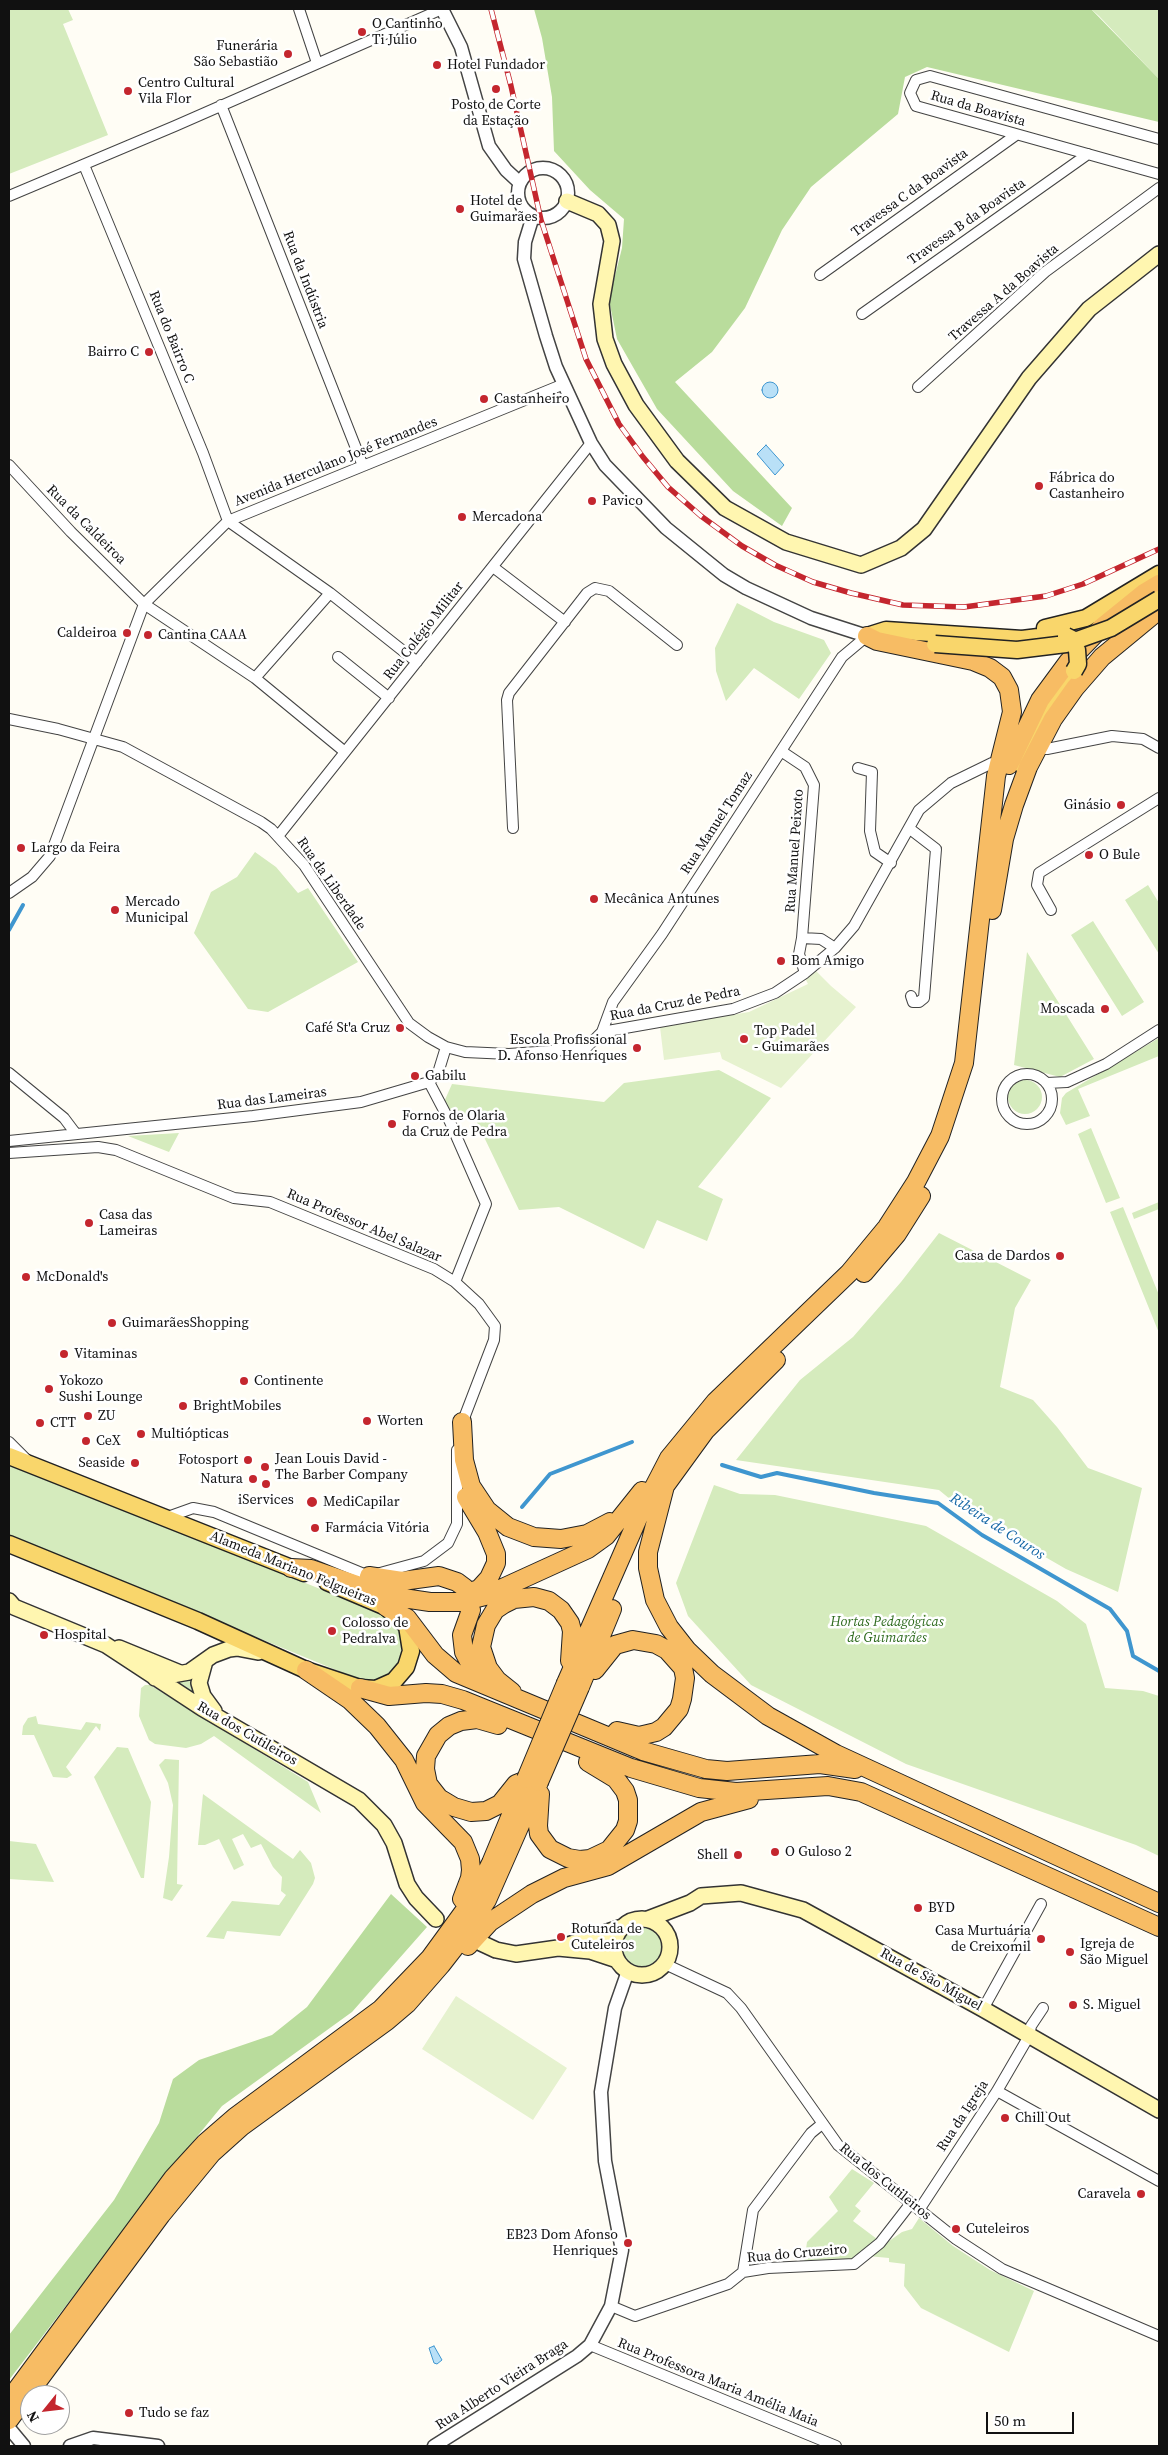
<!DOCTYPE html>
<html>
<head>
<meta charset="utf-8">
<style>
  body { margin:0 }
  #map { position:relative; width:1168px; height:2455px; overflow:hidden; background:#fffdf5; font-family:"Source Serif 4",serif }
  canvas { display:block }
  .frame { position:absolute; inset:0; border:10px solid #111; pointer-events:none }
  .north { position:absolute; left:20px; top:2385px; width:50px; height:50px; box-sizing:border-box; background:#fff; border:1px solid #a0a0a0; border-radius:50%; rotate:241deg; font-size:14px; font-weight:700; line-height:20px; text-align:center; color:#111 }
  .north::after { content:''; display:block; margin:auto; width:18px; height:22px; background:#c4262e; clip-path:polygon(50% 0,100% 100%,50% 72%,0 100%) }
  .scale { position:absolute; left:986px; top:2412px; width:88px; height:22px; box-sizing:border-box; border:2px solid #111; border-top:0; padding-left:6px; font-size:15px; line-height:18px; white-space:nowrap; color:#111; -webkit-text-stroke:4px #fff; paint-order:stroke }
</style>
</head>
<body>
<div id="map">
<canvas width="1168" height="2455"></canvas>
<div class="frame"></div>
<div class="north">N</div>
<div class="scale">50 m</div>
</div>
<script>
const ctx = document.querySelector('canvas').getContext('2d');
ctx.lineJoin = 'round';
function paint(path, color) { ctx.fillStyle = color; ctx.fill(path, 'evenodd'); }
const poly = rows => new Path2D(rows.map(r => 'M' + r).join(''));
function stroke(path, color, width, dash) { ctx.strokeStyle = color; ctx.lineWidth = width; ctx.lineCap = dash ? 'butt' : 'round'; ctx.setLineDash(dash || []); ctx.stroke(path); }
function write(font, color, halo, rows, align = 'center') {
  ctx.font = font + ' "Source Serif 4",serif'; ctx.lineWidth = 5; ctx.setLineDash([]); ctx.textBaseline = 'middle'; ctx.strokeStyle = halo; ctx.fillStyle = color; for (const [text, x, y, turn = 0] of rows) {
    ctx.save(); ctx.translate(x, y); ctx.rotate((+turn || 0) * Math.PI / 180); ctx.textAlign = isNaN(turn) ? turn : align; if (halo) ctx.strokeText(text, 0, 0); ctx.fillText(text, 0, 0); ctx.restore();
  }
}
const green = poly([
  [9,9,68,9,73,20,63,24,108,135,9,174],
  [1091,9,1159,9,1159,79,1099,16],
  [737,603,774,622,824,640,831,653,799,699,754,668,726,701,716,671,715,648],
  [255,852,276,867,298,893,308,888,358,962,268,1012,248,1009,194,933,211,892,237,877],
  [1148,885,1159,903,1159,954,1125,900],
  [1093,921,1144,1002,1122,1016,1071,935],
  [1027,952,1094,1059,1060,1077,1014,1065],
  [1159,1038,1159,1056,1078,1089,1090,1116,1066,1125,1060,1113,1062,1098,1066,1093],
  [719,1070,771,1098,698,1187,723,1199,707,1241,657,1220,644,1249,559,1207,519,1210,473,1114,453,1117,444,1102,452,1084,604,1102,624,1083],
  '1008 1097a17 17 0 1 1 34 0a17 17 0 1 1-34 0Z',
  [1091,1128,1120,1198,1106,1203,1078,1134],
  [179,1133,169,1152,128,1136],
  [1159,1202,1159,1209,1134,1219,1132,1213],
  [1123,1207,1159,1295,1159,1333,1110,1212],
  [939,1233,1031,1280,1015,1308,1000,1387,1033,1400,1057,1427,1088,1468,1142,1488,1118,1592,1066,1569,962,1509,939,1490,736,1460,800,1380,853,1337,901,1282],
  [9,1463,387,1616,401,1632,401,1659,385,1677,365,1682,9,1535],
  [714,1485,740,1494,775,1495,926,1526,1057,1601,1086,1624,1105,1688,1143,1691,1159,1696,1159,1856,1136,1845,906,1764,751,1685,688,1616,676,1583],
  [194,1674,199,1698,169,1679],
  [145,1685,150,1685,308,1782,321,1813,214,1736,201,1744,186,1748,155,1744,149,1740,139,1716,141,1688],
  [36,1716,38,1724,81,1730,86,1722,101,1724,100,1731,96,1726,66,1767,72,1775,67,1778,53,1777,34,1735,22,1735,23,1726,28,1718],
  [117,1747,128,1748,151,1802,144,1878,141,1878,94,1777],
  [165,1759,179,1760,177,1884,183,1885,172,1901,163,1898,169,1857,173,1805,168,1783,159,1765],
  [203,1794,293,1859,300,1850,311,1863,315,1878,313,1884,280,1936,227,1931,224,1939,206,1937,232,1901,279,1905,286,1895,281,1891,282,1877,273,1867,261,1844,251,1848,243,1834,232,1839,244,1865,234,1870,219,1839,205,1845,198,1845],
  [9,1841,36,1844,54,1882,9,1879],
  '619 1948a23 23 0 1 1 46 0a23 23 0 1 1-46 0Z',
  [852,2169,874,2183,855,2206,861,2211,853,2221,877,2239,853,2260,804,2264,807,2242,838,2211,829,2197],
  [919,2218,953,2246,990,2270,1034,2291,1009,2352,921,2308,904,2286,905,2264,889,2262,889,2258,868,2256,902,2232,912,2229]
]);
const forest = poly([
  [534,9,1091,9,1159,79,1159,122,927,67,905,77,898,114,811,187,782,230,745,308,712,352,675,382,792,508,782,526,733,491,657,409,617,339,609,300,622,248,624,219,590,190,554,151,552,97,542,38],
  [391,1894,427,1927,352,2012,222,2106,173,2166,9,2380,9,2335,114,2200,159,2123,173,2079,199,2060,272,2035,307,2007]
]);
const pitch = poly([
  [815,970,831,986,856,1007,781,1088,722,1059,720,1052,664,1060,660,1027,749,1012,808,984,805,978],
  [456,1996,567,2068,533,2120,422,2049]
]);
const water = poly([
  '762 390a8 8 0 1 1 16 0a8 8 0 1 1-16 0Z',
  [766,445,784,465,775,475,757,454,766,445],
  [434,2346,442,2360,437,2364,434,2363,429,2348,434,2346]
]);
const stream = poly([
  [9,930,23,905],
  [722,1465,761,1477,777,1473,874,1493,938,1503,982,1535,1110,1609,1127,1631,1133,1656,1159,1671],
  [522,1507,550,1474,632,1442]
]);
const minor = poly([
  [299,9,317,63],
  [221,105,363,466],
  [1159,139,930,76,916,80,910,93,916,106,1159,174],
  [84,165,203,453,228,521],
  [9,196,175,126,442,9],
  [820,275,1016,135],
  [862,314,1088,154],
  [918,387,1045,272,1159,188],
  [9,465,71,532,144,604,255,678,345,752],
  [228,521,330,593,417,662],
  [493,567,565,622],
  [338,657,389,698],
  [255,678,330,593],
  [9,719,58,729,123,747,261,822,271,829,304,865,409,1023,428,1037,446,1047,465,1052,509,1054,565,1050,587,1047,602,1032,613,1002,662,934,842,657,867,636],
  [1047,749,1112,736,1143,739,1159,748],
  [781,751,805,767,814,785,802,938],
  [858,768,872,772,870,831,875,852,891,863],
  [513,828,507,700,509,693,587,593,595,588,609,591,677,645],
  [910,829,936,849,924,998,919,1002,913,1002,911,996],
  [279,835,591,443],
  [9,893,32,877,50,856,144,604,228,521,564,384],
  [1051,910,1037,885,1039,873,1159,798],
  [805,973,799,954,802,938,821,939,835,948],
  [602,1032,733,1009,775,993,805,973,835,948,854,926,919,810,951,783,992,763],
  [9,1073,64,1118,76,1134],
  '1002 1099a25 25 0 1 1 50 0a25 25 0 1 1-50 0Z',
  [429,1082,450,1122,486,1204,455,1282],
  [1047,1083,1067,1082,1106,1064,1159,1030],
  [9,1141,253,1116,361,1102,429,1082,438,1073,446,1047],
  [9,1153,98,1147,116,1150,234,1198,270,1202,434,1269,455,1282,479,1304,495,1326,494,1340,461,1426],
  [9,1442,26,1459],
  [165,1518,193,1508,214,1512,369,1576,424,1561,448,1543,457,1524,457,1450],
  [665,1964,727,1993,741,2008,838,2145,956,2239,1002,2269,1159,2336],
  [983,2009,1041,1904],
  [997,2091,1159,2181],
  [919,2210,997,2091,1029,2036,1031,2026,1043,2008],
  [743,2272,753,2210,811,2133,822,2124],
  [611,2306,635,2316,728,2284,743,2272,768,2268,854,2264,880,2243,911,2203],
  [590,2345,836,2446]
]);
const tertiary = poly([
  [442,9,461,47,489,146,506,170,520,183],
  '518 193a25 25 0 1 1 50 0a25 25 0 1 1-50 0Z',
  [533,216,525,242,524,259,546,336,556,367,591,443,605,465,666,528,724,575,746,588,811,618,867,636],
  [9,2428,24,2446],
  [70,2446,93,2438,158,2446],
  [434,2446,577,2356,590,2345,611,2306,622,2250,605,2161,601,2092,615,2008,628,1971]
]);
const secondary = poly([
  [567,201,598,214,608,225,612,241,601,304,605,339,614,364,636,405,677,461,725,508,786,542,861,565,901,548,924,529,1029,378,1089,309,1159,254],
  [9,1601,14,1607,106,1645,202,1708,359,1800,384,1825,394,1843,407,1884,416,1898,436,1919],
  [119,1648,180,1673],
  [205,1661,199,1683,203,1696,214,1711],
  [155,1678,189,1672,213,1655,229,1649,237,1648,258,1652],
  '614 1947a28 28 0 1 1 56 0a28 28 0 1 1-56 0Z',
  [648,1919,690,1903,701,1896,741,1893,803,1910,983,2009,1159,2110],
  [481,1943,496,1950,516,1954,558,1948,590,1951,617,1960],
  [565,1946,622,1927]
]);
const primary = poly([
  [1045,628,1086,618,1159,574],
  [867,636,886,630,1022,639,1063,634],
  [1022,765,1042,720,1074,671],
  [9,1456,304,1573],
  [9,1544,198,1621,306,1670,360,1688,376,1689,394,1681,406,1667,411,1651,407,1626,386,1607,327,1582]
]);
const trunk = poly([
  [1009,765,1040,700,1068,662,1102,627,1144,593,1159,584],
  [992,910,1004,839,1014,805,1028,767,1053,719,1075,688,1102,657,1159,610],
  [864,1273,897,1234,921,1196],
  [462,1422,464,1460,471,1486,487,1510,508,1527,534,1537,561,1539,587,1534,610,1522],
  [665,1486,705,1431,776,1360],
  [665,1486,648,1552,648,1568,655,1600,669,1627,687,1650,712,1674,768,1716,836,1754,1159,1903],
  [466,1497,487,1532,496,1554,496,1563,489,1578,479,1589,466,1593],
  [291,1568,311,1569,383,1594,403,1598,430,1602,461,1602,485,1596,588,1549,606,1536,642,1491],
  [369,1576,402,1581,439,1576,457,1582,465,1588],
  [386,1607,407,1618,435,1655,456,1673,643,1751,706,1769,727,1771,820,1764,855,1769],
  [471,1610,462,1635,464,1652,473,1669,492,1678],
  [306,1670,350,1700,377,1726,404,1760,425,1803,463,1842,470,1859,471,1870,470,1878,462,1899],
  [595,1670,615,1645,633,1640,656,1644,667,1650,683,1668,685,1678,682,1699,679,1709,664,1727,656,1732,639,1736,617,1731],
  [566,1683,639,1516,669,1458,715,1402,849,1273,887,1227,916,1182,940,1136,964,1063,996,776,1012,712,1009,690,1002,677,990,668,973,661,877,641,867,636],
  [580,1687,612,1609],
  [360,1688,389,1696,426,1693,442,1694,463,1700,631,1768,699,1788,736,1792,828,1786,861,1792,1159,1927],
  [512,1692,497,1680,488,1668,481,1647,486,1625,495,1610,504,1604,514,1599,534,1597,549,1601,561,1610,570,1623,572,1631,570,1661],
  [498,1725,477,1719,461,1721,449,1726,438,1735,426,1756,425,1769,428,1784,439,1798,454,1807,471,1812,486,1811,500,1804,516,1784,521,1782],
  [540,1794,538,1826,539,1834,550,1849,568,1858,580,1860,590,1859,609,1850,625,1830,628,1821,628,1800,625,1791,616,1779,588,1762],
  [468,1946,490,1922,532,1894,564,1878,608,1866,701,1812,749,1799],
  [9,2400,173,2178,205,2143,235,2117,381,2009,430,1958,473,1899,491,1863,526,1779],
  [9,2420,161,2215,212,2153,241,2127,387,2021,407,2004,441,1965,462,1938,487,1900,539,1782]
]);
const rail = poly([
  [491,9,511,86,541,220,586,359,619,424,643,457,668,487,701,516,742,546,775,565,813,582,851,593,903,605,964,607,1046,596,1083,584,1159,549]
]);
const primaryBridge = poly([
  [1066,636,1072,639,1077,650,1078,664,1074,671],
  [935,644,1017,650,1066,644,1111,628,1159,599]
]);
const trunkBridge = poly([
  [526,1779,566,1683],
  [539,1782,580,1687]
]);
const markers = [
  [362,32,5,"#c4262e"],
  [288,54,5,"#c4262e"],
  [437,65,5,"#c4262e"],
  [496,89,5,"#c4262e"],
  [128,91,5,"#c4262e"],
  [460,209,5,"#c4262e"],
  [149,352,5,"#c4262e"],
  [484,399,5,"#c4262e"],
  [1039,486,5,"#c4262e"],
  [592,501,5,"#c4262e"],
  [462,517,5,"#c4262e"],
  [127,633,5,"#c4262e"],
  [148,635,5,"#c4262e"],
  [1121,805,5,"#c4262e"],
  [21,848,5,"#c4262e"],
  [1089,855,5,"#c4262e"],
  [594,899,5,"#c4262e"],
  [115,910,5,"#c4262e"],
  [781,961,5,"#c4262e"],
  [1105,1009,5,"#c4262e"],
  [400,1028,5,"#c4262e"],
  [744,1039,5,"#c4262e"],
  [637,1048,5,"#c4262e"],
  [415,1076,5,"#c4262e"],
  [392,1124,5,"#c4262e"],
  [89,1223,5,"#c4262e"],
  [1060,1256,5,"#c4262e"],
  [26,1277,5,"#c4262e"],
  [112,1323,5,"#c4262e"],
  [64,1354,5,"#c4262e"],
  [244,1381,5,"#c4262e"],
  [49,1389,5,"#c4262e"],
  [183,1406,5,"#c4262e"],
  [88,1416,5,"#c4262e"],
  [367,1421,5,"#c4262e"],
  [40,1423,5,"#c4262e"],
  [141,1434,5,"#c4262e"],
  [86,1441,5,"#c4262e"],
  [248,1460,5,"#c4262e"],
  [135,1463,5,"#c4262e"],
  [265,1467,5,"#c4262e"],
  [253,1479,5,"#c4262e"],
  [266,1484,5,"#c4262e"],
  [312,1502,6,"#c4262e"],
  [315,1528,5,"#c4262e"],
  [332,1631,5,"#c4262e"],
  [44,1635,5,"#c4262e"],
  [775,1852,5,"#c4262e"],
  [738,1855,5,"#c4262e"],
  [918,1908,5,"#c4262e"],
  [561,1937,5,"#c4262e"],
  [1041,1939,5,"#c4262e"],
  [1070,1952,5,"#c4262e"],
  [1073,2005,5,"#c4262e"],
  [1005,2118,5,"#c4262e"],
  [1141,2194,5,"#c4262e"],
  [956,2229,5,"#c4262e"],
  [628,2243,5,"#c4262e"],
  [129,2413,5,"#c4262e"]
];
const poiNames = [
  ["O Cantinho",372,24],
  ["Ti Júlio",372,40],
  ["Funerária",278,46,"right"],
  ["São Sebastião",278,62,"right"],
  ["Hotel Fundador",447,65],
  ["Centro Cultural",138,83],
  ["Vila Flor",138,99],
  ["Posto de Corte",496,105,"center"],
  ["da Estação",496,121,"center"],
  ["Hotel de",470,201],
  ["Guimarães",470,217],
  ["Bairro C",139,352,"right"],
  ["Castanheiro",494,399],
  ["Fábrica do",1049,478],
  ["Castanheiro",1049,494],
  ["Pavico",602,501],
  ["Mercadona",472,517],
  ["Caldeiroa",117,633,"right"],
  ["Cantina CAAA",158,635],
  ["Ginásio",1111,805,"right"],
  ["Largo da Feira",31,848],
  ["O Bule",1099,855],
  ["Mecânica Antunes",604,899],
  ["Mercado",125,902],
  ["Municipal",125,918],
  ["Bom Amigo",791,961],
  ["Moscada",1095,1009,"right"],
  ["Café St'a Cruz",390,1028,"right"],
  ["Top Padel",754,1031],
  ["- Guimarães",754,1047],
  ["Escola Profissional",627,1040,"right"],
  ["D. Afonso Henriques",627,1056,"right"],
  ["Gabilu",425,1076],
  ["Fornos de Olaria",402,1116],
  ["da Cruz de Pedra",402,1132],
  ["Casa das",99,1215],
  ["Lameiras",99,1231],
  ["Casa de Dardos",1050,1256,"right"],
  ["McDonald's",36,1277],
  ["GuimarãesShopping",122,1323],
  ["Vitaminas",74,1354],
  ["Yokozo",59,1381],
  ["Sushi Lounge",59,1397],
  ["Continente",254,1381],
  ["BrightMobiles",193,1406],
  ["ZU",98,1416],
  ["Worten",377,1421],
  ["CTT",50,1423],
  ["Multiópticas",151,1434],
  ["CeX",96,1441],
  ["Jean Louis David -",275,1459],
  ["The Barber Company",275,1475],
  ["Fotosport",238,1460,"right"],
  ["Seaside",125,1463,"right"],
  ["Natura",243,1479,"right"],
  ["iServices",266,1500,"center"],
  ["MediCapilar",323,1502],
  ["Farmácia Vitória",325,1528],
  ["Colosso de",342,1623],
  ["Pedralva",342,1639],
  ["Hospital",54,1635],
  ["O Guloso 2",785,1852],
  ["Shell",728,1855,"right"],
  ["BYD",928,1908],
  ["Rotunda de",571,1929],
  ["Cuteleiros",571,1945],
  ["Casa Murtuária",1031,1931,"right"],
  ["de Creixomil",1031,1947,"right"],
  ["Igreja de",1080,1944],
  ["São Miguel",1080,1960],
  ["S. Miguel",1083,2005],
  ["Chill Out",1015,2118],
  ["Caravela",1131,2194,"right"],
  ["Cuteleiros",966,2229],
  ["EB23 Dom Afonso",618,2235,"right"],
  ["Henriques",618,2251,"right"],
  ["Tudo se faz",139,2413]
];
const streetNames = [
  ["Rua da Boavista",978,109,16],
  ["Travessa C da Boavista",910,193,-36],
  ["Travessa B da Boavista",967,222,-35],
  ["Rua da Indústria",305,280,69],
  ["Travessa A da Boavista",1004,293,-41],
  ["Rua do Bairro C",171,337,68],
  ["Avenida Herculano José Fernandes",336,462,-22],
  ["Rua da Caldeiroa",86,525,45],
  ["Rua Colégio Militar",424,631,-52],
  ["Rua Manuel Tomaz",717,823,-57],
  ["Rua Manuel Peixoto",795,851,-86],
  ["Rua da Liberdade",331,884,55],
  ["Rua da Cruz de Pedra",675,1004,-11],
  ["Rua das Lameiras",272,1099,-7],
  ["Rua Professor Abel Salazar",364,1226,23],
  ["Alameda Mariano Felgueiras",293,1569,22],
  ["Rua dos Cutileiros",247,1734,30],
  ["Rua de São Miguel",931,1980,29],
  ["Rua da Igreja",963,2116,-57],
  ["Rua dos Cutileiros",885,2182,39],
  ["Rua do Cruzeiro",797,2254,-5],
  ["Rua Professora Maria Amélia Maia",718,2383,22],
  ["Rua Alberto Vieira Braga",502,2385,-33]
];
const parkNames = [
  ["Hortas Pedagógicas",887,1622],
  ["de Guimarães",887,1638]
];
const waterNames = [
  ["Ribeira de Couros",997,1527,33]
];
paint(green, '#d5ebbd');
paint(forest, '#b9dc9c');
paint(pitch, '#e6f2cf');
paint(water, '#b9e0f7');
stroke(water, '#3f96cf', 1);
stroke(stream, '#3f96cf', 4);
stroke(minor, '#444', 12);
stroke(tertiary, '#444', 15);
stroke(secondary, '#333', 18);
stroke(primary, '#222', 19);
stroke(trunk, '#222', 20);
stroke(minor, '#fff', 10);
stroke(tertiary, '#fff', 12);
stroke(secondary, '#fff6b0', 15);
stroke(primary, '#f9d66b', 16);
stroke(trunk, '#f7bc64', 18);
stroke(rail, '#c4262e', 5.5);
stroke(rail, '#fff', 4, [11]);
stroke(primaryBridge, '#222', 19, []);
stroke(trunkBridge, '#222', 20, []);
stroke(primaryBridge, '#f9d66b', 16);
stroke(trunkBridge, '#f7bc64', 18);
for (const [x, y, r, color] of markers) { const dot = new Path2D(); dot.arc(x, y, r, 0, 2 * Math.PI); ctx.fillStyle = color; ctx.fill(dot); stroke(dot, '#fff', 2); }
write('14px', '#111', '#fff', poiNames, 'left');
write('14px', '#111', '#fff', streetNames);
write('italic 14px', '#2f6b1f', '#fff', parkNames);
write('italic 15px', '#1768a6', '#fff', waterNames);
</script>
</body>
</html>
